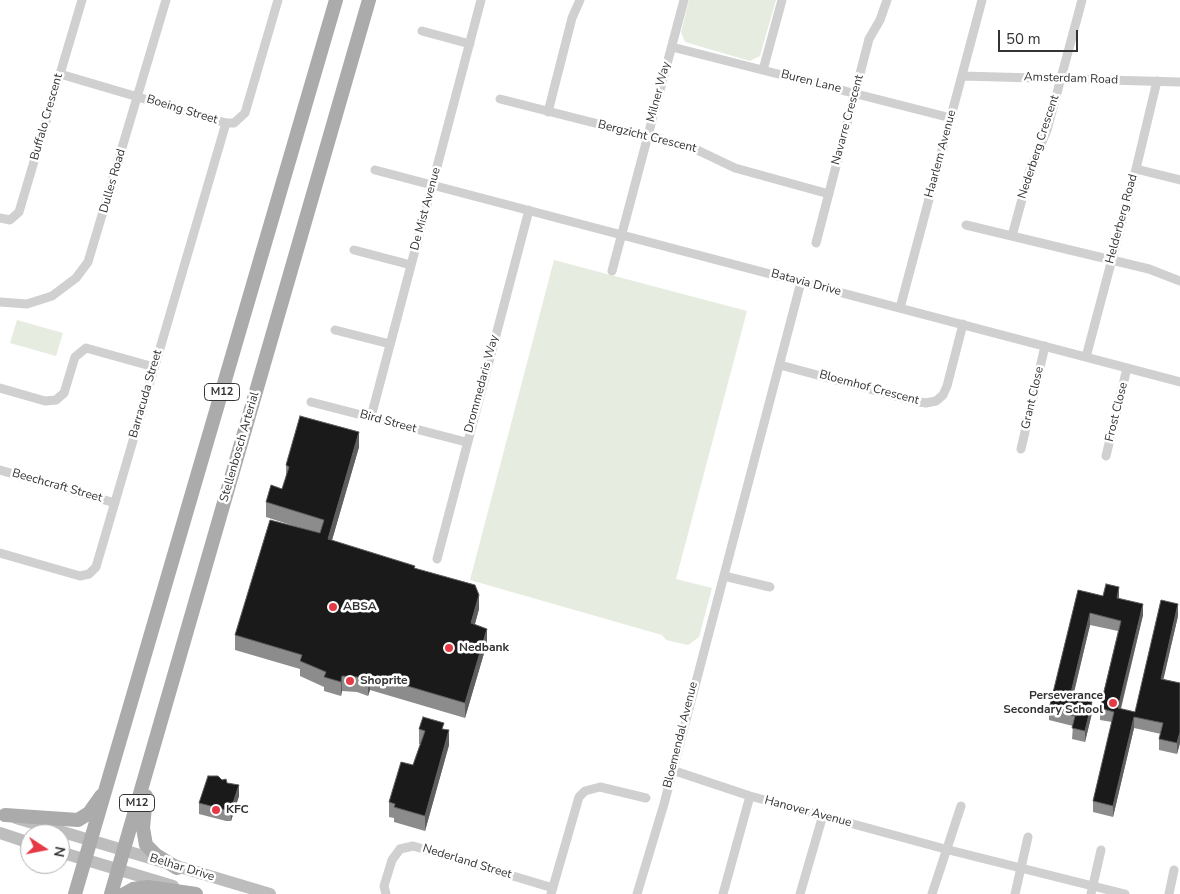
<!DOCTYPE html>
<html>
<head>
<meta charset="utf-8">
<style>
  body { margin:0 }
  #map { position:relative; width:1180px; height:894px; overflow:hidden; background:#fff; font-family:"Nunito Sans",sans-serif }
  canvas { display:block }
  .north { position:absolute; left:20px; top:824px; width:50px; height:50px; box-sizing:border-box; background:#fff; border:1px solid #adadad; border-radius:50%; rotate:101deg; font-size:14px; font-weight:700; line-height:20px; text-align:center; color:#333 }
  .north::after { content:''; display:block; margin:auto; width:18px; height:22px; background:#e63946; clip-path:polygon(50% 0,100% 100%,50% 72%,0 100%) }
  .scale { position:absolute; left:998px; top:30px; width:80px; height:22px; box-sizing:border-box; border:2px solid #333; border-top:0; padding-left:6px; font-size:15px; line-height:18px; white-space:nowrap; color:#333; -webkit-text-stroke:4px #fff; paint-order:stroke }
</style>
</head>
<body>
<div id="map">
<canvas width="1180" height="894"></canvas>
<div class="north">N</div>
<div class="scale">50 m</div>
</div>
<script>
const ctx = document.querySelector('canvas').getContext('2d');
ctx.lineJoin = 'round';
function paint(path, color) { ctx.fillStyle = color; ctx.fill(path, 'evenodd'); }
const poly = rows => new Path2D(rows.map(r => 'M' + r).join(''));
function stroke(path, color, width, dash) { ctx.strokeStyle = color; ctx.lineWidth = width; ctx.lineCap = dash ? 'butt' : 'round'; ctx.setLineDash(dash || []); ctx.stroke(path); }
function write(font, color, halo, rows, align = 'center') {
  ctx.font = font + ' "Nunito Sans",sans-serif'; ctx.lineWidth = 5; ctx.setLineDash([]); ctx.textBaseline = 'middle'; ctx.strokeStyle = halo; ctx.fillStyle = color; for (const [text, x, y, turn = 0] of rows) {
    ctx.save(); ctx.translate(x, y); ctx.rotate((+turn || 0) * Math.PI / 180); ctx.textAlign = isNaN(turn) ? turn : align; if (halo) ctx.strokeText(text, 0, 0); ctx.fillText(text, 0, 0); ctx.restore();
  }
}
const green = poly([
  [689,0,776,0,760,56,750,61,685,42,681,32],
  [554,260,747,311,676,579,712,588,699,637,688,645,666,640,662,635,470,580],
  [17,320,63,333,56,356,10,343]
]);
const street = poly([
  [422,31,470,44],
  [672,47,951,118],
  [763,70,782,0],
  [60,74,226,123,234,123,245,113,278,0],
  [962,76,1180,82],
  [500,99,693,148,735,168,829,194],
  [548,112,572,18,580,0],
  [1136,169,1180,180],
  [375,170,1180,382],
  [0,218,10,220,19,212,82,0],
  [966,225,1149,269,1180,281],
  [1012,236,1030,170,1047,130,1082,0],
  [816,243,869,39,880,20,887,0],
  [354,250,411,265],
  [612,271,684,0],
  [0,302,27,304,52,296,76,278,88,262,166,0],
  [900,308,982,0],
  [335,330,390,344],
  [1086,357,1136,169,1157,81],
  [780,365,914,401,926,403,936,401,943,395,947,386,963,324],
  [0,388,45,401,56,400,64,393,75,357,86,348,154,367],
  [311,402,466,442],
  [371,417,481,0],
  [1021,449,1045,346],
  [1106,456,1127,368],
  [0,470,115,503],
  [0,553,80,576,89,574,96,567,226,123],
  [437,559,529,210],
  [724,576,770,587],
  [672,770,750,796,945,849,1125,894],
  [386,894,384,886,392,860,400,849,413,846,553,888],
  [551,894,579,797,585,791,600,787,646,798],
  [637,894,664,804,801,282],
  [723,894,750,796],
  [800,894,823,815],
  [932,894,961,806],
  [1015,894,1028,837],
  [1091,894,1101,850],
  [1169,894,1174,870]
]);
const secondary = poly([
  [16,818,270,894],
  [0,833,30,843],
  [60,852,173,886]
]);
const primary = poly([
  [146,796,143,828,146,845,156,855,177,868],
  [5,815,78,820,89,813,101,796],
  [75,894,336,0],
  [111,894,369,0],
  [124,894,133,889,148,887,196,894]
]);
const wall = poly([
  [359,447,332,540,415,568,479,609,475,624,487,643,465,718,370,690,368,696,357,692,342,691,341,696,324,691,324,687,300,676,300,669,235,650,235,635,300,528,266,517,266,502,282,489,286,478,286,465],
  [1078,590,1103,596,1119,598,1143,615,1121,709,1135,712,1178,616,1163,679,1180,683,1180,743,1177,754,1159,750,1159,739,1161,734,1134,728,1113,817,1093,812,1093,801,1112,722,1100,720,1100,708,1118,631,1090,625,1073,697,1092,713,1085,742,1072,739,1073,726,1049,720,1049,709],
  [419,729,444,729,449,745,425,831,394,822,394,818,389,817,389,802,413,765,420,744,419,744],
  [227,783,239,796,231,821,226,821,199,814,199,803]
]);
const shadedWall = poly([
  [359,432,359,447,328,554,328,539],
  [1119,587,1119,598,1117,598],
  [479,595,479,609,471,638,471,623],
  [1143,604,1143,615,1118,719,1118,708],
  [1178,604,1178,616,1161,690,1161,679],
  [1090,613,1090,625,1070,708,1070,697],
  [487,629,487,643,465,718,465,703],
  [370,675,370,690,368,696,368,681],
  [342,676,342,691,341,696,341,682],
  [1092,702,1092,713,1085,742,1085,731],
  [1134,717,1134,728,1113,817,1113,806],
  [449,730,449,745,425,831,425,816],
  [1180,732,1180,743,1177,754,1177,743],
  [239,785,239,796,231,821,231,809]
]);
const building = poly([
  [300,416,359,432,328,539,415,566,414,568,475,585,479,595,471,623,487,629,465,703,370,675,368,681,357,677,342,676,341,682,324,677,326,672,300,661,302,655,235,635,270,520,320,533,324,520,266,502,271,485,282,489,289,467,286,465,300,416],
  [1106,584,1119,587,1117,598,1143,604,1118,708,1135,712,1161,600,1178,604,1161,679,1180,683,1180,732,1177,743,1159,739,1163,723,1134,717,1113,806,1093,801,1114,712,1100,708,1121,621,1090,613,1070,697,1092,702,1085,731,1072,728,1075,716,1049,709,1078,590,1103,596,1106,584],
  [423,717,444,723,442,729,449,730,425,816,394,807,395,804,389,802,401,762,413,765,425,731,419,729,423,717],
  [208,776,218,776,222,780,226,779,227,783,239,785,231,809,226,810,199,803,208,776]
]);
const markers = [
  [333,607,5,"#e63946"],
  [449,648,5,"#e63946"],
  [350,681,5,"#e63946"],
  [1113,703,5,"#e63946"],
  [216,810,5,"#e63946"]
];
const shields = [
  [222,392,35],
  [137,803,35]
];
const shieldNames = [
  ["M12",222,392],
  ["M12",137,803]
];
const streetNames = [
  ["Amsterdam Road",1071,79,2],
  ["Buren Lane",811,82,14],
  ["Milner Way",659,92,-75],
  ["Boeing Street",182,110,17],
  ["Buffalo Crescent",47,117,-74],
  ["Navarre Crescent",848,120,-75],
  ["Bergzicht Crescent",647,137,14],
  ["Nederberg Crescent",1039,147,-72],
  ["Haarlem Avenue",941,154,-75],
  ["Dulles Road",113,181,-74],
  ["De Mist Avenue",426,209,-75],
  ["Helderberg Road",1122,219,-75],
  ["Batavia Drive",806,283,15],
  ["Drommedaris Way",482,384,-75],
  ["Bloemhof Crescent",869,388,15],
  ["Barracuda Street",146,394,-74],
  ["Grant Close",1033,398,-77],
  ["Frost Close",1117,412,-76],
  ["Bird Street",388,422,15],
  ["Stellenbosch Arterial",240,447,-74],
  ["Beechcraft Street",57,486,16],
  ["Bloemendal Avenue",681,735,-76],
  ["Hanover Avenue",808,812,15],
  ["Nederland Street",467,862,17],
  ["Belhar Drive",182,868,17]
];
const poiNames = [
  ["ABSA",343,607],
  ["Nedbank",459,648],
  ["Shoprite",360,681],
  ["Perseverance",1103,696,"right"],
  ["Secondary School",1103,710,"right"],
  ["KFC",226,810]
];
paint(green, '#e6ecdf');
stroke(street, '#d0d0d0', 9);
stroke(secondary, '#bdbdbd', 12);
stroke(primary, '#ababab', 14);
paint(wall, '#8c8c8c');
paint(shadedWall, '#5f5f5f');
paint(building, '#1a1a1a');
stroke(building, '#5f5f5f', 1);
for (const [x, y, r, color] of markers) { const dot = new Path2D(); dot.arc(x, y, r, 0, 2 * Math.PI); ctx.fillStyle = color; ctx.fill(dot); stroke(dot, '#fff', 2); }
for (const [x, y, w] of shields) { const box = new Path2D(); box.roundRect(x - w / 2, y - 8.5, w, 17, 4); ctx.fillStyle = '#fff'; ctx.fill(box); stroke(box, '#333', 1); }
write('bold 11px', '#333', null, shieldNames);
write('12px', '#333', '#fff', streetNames);
write('bold 12px', '#333', '#fff', poiNames, 'left');
</script>
</body>
</html>
